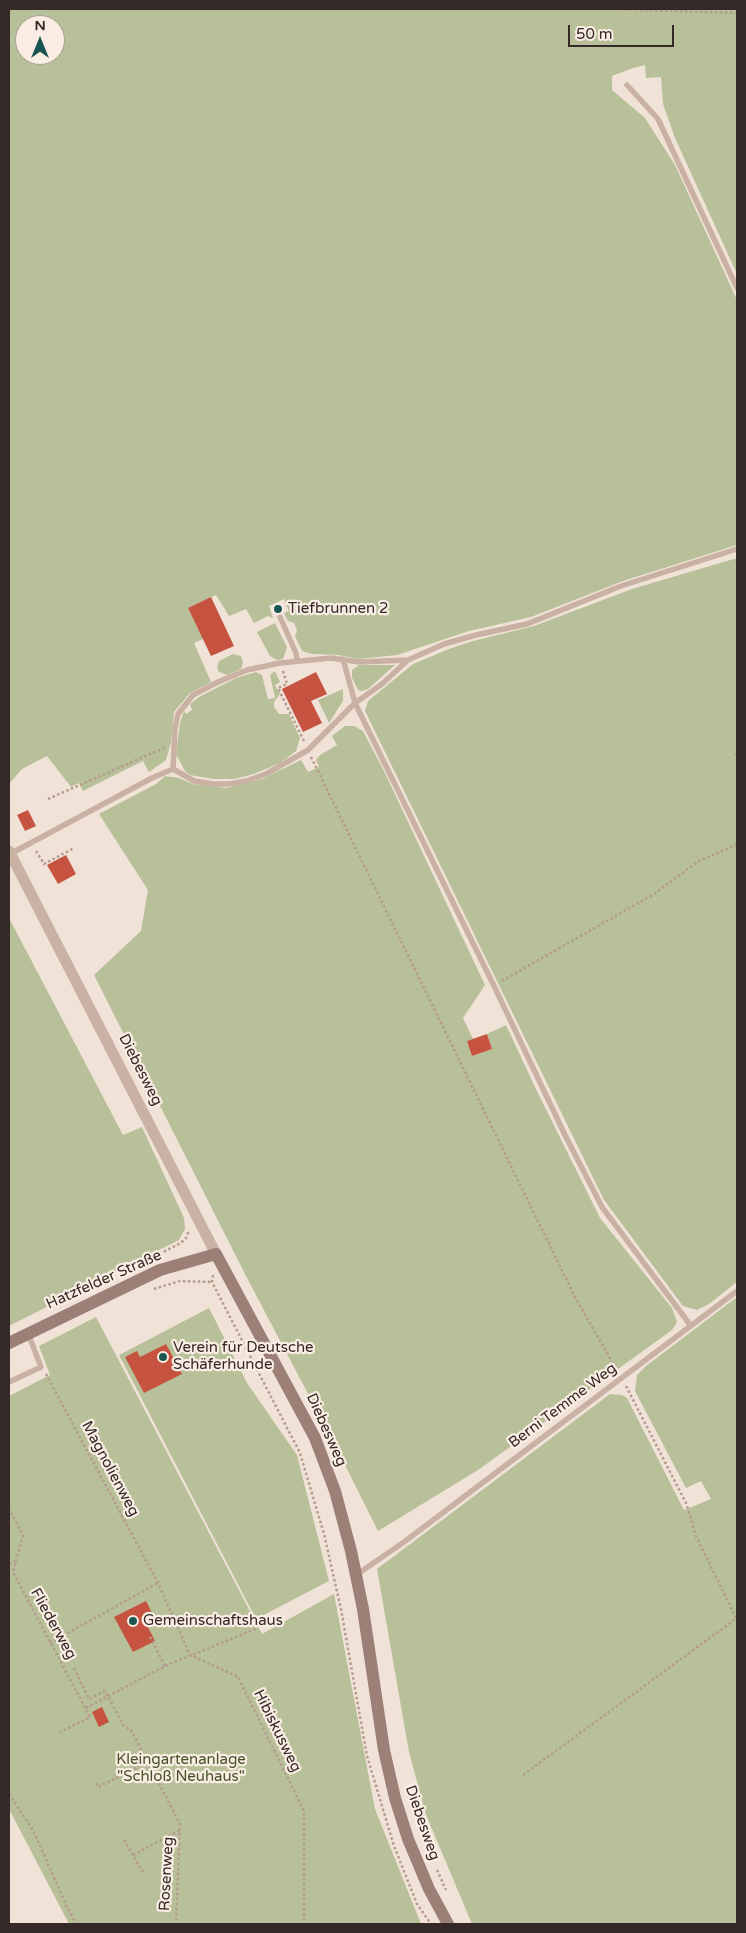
<!DOCTYPE html>
<html>
<head>
<meta charset="utf-8">
<style>
  body { margin:0 }
  #map { position:relative; width:746px; height:1933px; overflow:hidden; background:#f1e2d8; font-family:"Varela Round",sans-serif }
  canvas { display:block }
  .frame { position:absolute; inset:0; border:10px solid #342926; pointer-events:none }
  .north { position:absolute; left:15px; top:15px; width:50px; height:50px; box-sizing:border-box; background:#f9ede4; border:1px solid #aa9f98; border-radius:50%; rotate:0deg; font-size:14px; font-weight:700; line-height:20px; text-align:center; color:#342926 }
  .north::after { content:''; display:block; margin:auto; width:18px; height:22px; background:#1b5553; clip-path:polygon(50% 0,100% 100%,50% 72%,0 100%) }
  .scale { position:absolute; left:568px; top:25px; width:106px; height:22px; box-sizing:border-box; border:2px solid #342926; border-top:0; padding-left:6px; font-size:15px; line-height:18px; white-space:nowrap; color:#342926; -webkit-text-stroke:4px #f9ede4; paint-order:stroke }
</style>
</head>
<body>
<div id="map">
<canvas width="746" height="1933"></canvas>
<div class="frame"></div>
<div class="north">N</div>
<div class="scale">50 m</div>
</div>
<script>
const ctx = document.querySelector('canvas').getContext('2d');
ctx.lineJoin = 'round';
function paint(path, color) { ctx.fillStyle = color; ctx.fill(path, 'evenodd'); }
const poly = rows => new Path2D(rows.map(r => 'M' + r).join(''));
function stroke(path, color, width, dash) { ctx.strokeStyle = color; ctx.lineWidth = width; ctx.lineCap = dash ? 'butt' : 'round'; ctx.setLineDash(dash || []); ctx.stroke(path); }
function write(font, color, halo, rows, align = 'center') {
  ctx.font = font + ' "Varela Round",sans-serif'; ctx.lineWidth = 4.5; ctx.setLineDash([]); ctx.textBaseline = 'middle'; ctx.strokeStyle = halo; ctx.fillStyle = color; for (const [text, x, y, turn = 0] of rows) {
    ctx.save(); ctx.translate(x, y); ctx.rotate((+turn || 0) * Math.PI / 180); ctx.textAlign = isNaN(turn) ? turn : align; if (halo) ctx.strokeText(text, 0, 0); ctx.fillText(text, 0, 0); ctx.restore();
  }
}
const green = poly([
  [9,9,737,9,737,274,675,138,663,104,661,77,646,78,645,65,633,68,612,76,612,90,645,118,675,165,737,300,737,545,623,581,531,617,469,631,397,655,359,659,338,655,312,654,302,651,295,636,297,630,294,623,288,621,284,613,289,611,284,599,269,606,273,618,268,616,254,623,246,609,229,616,216,595,188,608,203,639,194,643,211,682,190,693,174,712,171,742,166,760,149,772,143,761,83,791,79,783,71,787,47,756,22,769,9,784],
  [25,25,55,25,55,55,25,55],
  [737,558,737,1282,709,1304,697,1310,683,1306,604,1200,365,711,368,701,413,664,449,649,473,641,534,626,632,589],
  [275,623,287,647,283,659,277,660,270,656,257,632],
  [233,654,241,656,243,662,241,669,227,675,219,672,217,668,219,661],
  [359,665,395,665,368,689,361,691,358,690,352,678,352,670],
  [275,671,280,682,275,685,280,694,274,702,274,707,279,714,289,714,300,738,296,751,280,763,254,774,234,779,213,779,190,775,185,771,176,754,180,723,184,711,186,714,192,710,190,704,199,697,236,678,256,672,262,675,268,699,275,698,270,675],
  [343,689,343,701,329,723,318,700],
  [345,726,354,726,363,731,384,771,485,985,463,1018,473,1039,467,1041,472,1056,492,1049,487,1034,506,1025,535,1087,600,1218,672,1308,677,1322,672,1330,478,1470,378,1531,335,1445,246,1276,94,975,141,931,148,890,99,814,156,784,165,776,179,778,193,784,226,788,262,779,301,760,308,772,319,767,316,760,320,755,337,745,332,736],
  [9,918,123,1135,142,1127,184,1218,185,1229,179,1240,9,1326],
  [737,1297,737,1924,472,1924,426,1815,409,1752,377,1569,610,1394,622,1395,627,1398,684,1510,711,1499,701,1481,686,1488,635,1391,637,1375,646,1366],
  [209,1308,247,1383,297,1455,329,1581,256,1619,119,1355],
  [96,1317,262,1634,334,1594,375,1809,421,1924,69,1924,9,1809,9,1396,50,1375,39,1346]
]);
const building = poly([
  [211,597,234,646,211,656,188,608],
  [316,672,327,694,311,701,322,723,303,732,282,689],
  [28,810,36,826,25,831,17,815],
  [66,855,76,874,58,884,47,865],
  [487,1034,492,1049,472,1056,467,1041],
  [166,1344,182,1374,144,1393,125,1357,137,1351,140,1357],
  [146,1601,155,1619,146,1623,155,1641,133,1652,114,1617],
  [102,1707,109,1722,99,1727,92,1712]
]);
const path = poly([
  [610,9,737,13],
  [283,671,287,684,278,688,304,741],
  [735,755,737,754],
  [311,757,576,1299,617,1370],
  [48,799,166,747],
  [36,851,44,864,74,848],
  [502,981,654,894,697,862,737,844],
  [137,1265,181,1243,186,1238,189,1230],
  [213,1275,212,1282,300,1453,324,1534,341,1609,367,1756,394,1846,417,1904,431,1924],
  [154,1289,180,1281,212,1282],
  [46,1374,158,1583,190,1655,238,1677,304,1811,304,1924],
  [626,1386,686,1503,696,1536,737,1620],
  [9,1508,23,1536,13,1572,90,1717,59,1733],
  [9,1564,17,1561],
  [150,1637,165,1666],
  [50,1643,158,1583],
  [74,1668,89,1699,105,1691,124,1726,131,1730,180,1824,176,1924],
  [86,1708,165,1666,258,1628],
  [523,1775,737,1618],
  [96,1783,98,1787,148,1762],
  [9,1794,33,1830,66,1905,76,1924],
  [124,1840,143,1872],
  [133,1855,180,1830],
  [437,1870,446,1890]
]);
const lane = poly([
  [627,85,658,119,737,288],
  [280,617,296,653,297,661],
  [343,659,355,703,494,986,565,1135,602,1207,691,1326],
  [173,769,194,781,214,784,229,784,246,781,266,774,308,750,355,703,382,684,408,660],
  [10,854,152,778,173,769,175,728,178,714,193,695,218,682,247,670,280,663,331,658,359,662,408,660,444,644,476,635,527,624,621,586,737,549],
  [9,1382,41,1367,28,1333],
  [356,1575,404,1542,737,1291]
]);
const street = poly([
  [9,851,216,1254]
]);
const secondary = poly([
  [9,1343,160,1270,216,1254,315,1438,335,1491,351,1551,363,1609,384,1750,395,1798,408,1839,429,1889,448,1924]
]);
const markers = [
  [278,609,5,"#1b5553"],
  [163,1357,5,"#1b5553"],
  [133,1621,5,"#1b5553"]
];
const poiNames = [
  ["Tiefbrunnen 2",288,609],
  ["Verein für Deutsche",173,1348],
  ["Schäferhunde",173,1365],
  ["Gemeinschaftshaus",143,1621]
];
const streetNames = [
  ["Diebesweg",140,1070,63],
  ["Hatzfelder Straße",104,1280,-24],
  ["Berni Temme Weg",563,1406,-37],
  ["Diebesweg",326,1430,66],
  ["Magnolienweg",110,1469,62],
  ["Fliederweg",53,1624,61],
  ["Hibiskusweg",277,1731,64],
  ["Diebesweg",422,1823,71],
  ["Rosenweg",167,1874,-87]
];
const parkNames = [
  ["Kleingartenanlage",181,1760],
  ["\"Schloß Neuhaus\"",181,1777]
];
paint(green, '#b7c098');
paint(building, '#c65240');
stroke(path, '#b49b8e', 2.5, [2.5, 2.5]);
stroke(lane, '#c9b1a4', 5.5);
stroke(street, '#c9b1a4', 11);
stroke(secondary, '#9c7f76', 12);
for (const [x, y, r, color] of markers) { const dot = new Path2D(); dot.arc(x, y, r, 0, 2 * Math.PI); ctx.fillStyle = color; ctx.fill(dot); stroke(dot, '#f9ede4', 2); }
write('15px', '#342926', '#f9ede4', poiNames, 'left');
write('15px', '#342926', '#f9ede4', streetNames);
write('15px', '#485229', '#f9ede4', parkNames);
</script>
</body>
</html>
